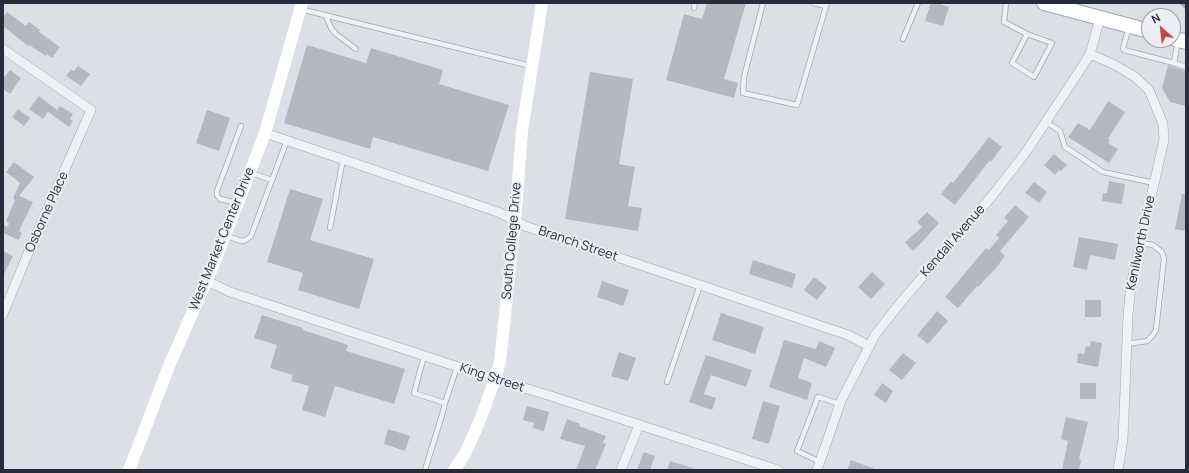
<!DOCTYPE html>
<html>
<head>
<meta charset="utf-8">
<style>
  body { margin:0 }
  #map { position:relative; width:1189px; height:473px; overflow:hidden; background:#dddfe7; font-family:Manrope,sans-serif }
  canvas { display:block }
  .frame { position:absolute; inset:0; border:4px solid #272c3d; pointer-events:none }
  .north { position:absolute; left:1141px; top:8px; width:40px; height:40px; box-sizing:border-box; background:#eceef4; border:1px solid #9da0ab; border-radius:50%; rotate:332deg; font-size:11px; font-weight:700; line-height:16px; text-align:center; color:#272c3d }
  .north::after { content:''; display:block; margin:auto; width:14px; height:18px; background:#c94645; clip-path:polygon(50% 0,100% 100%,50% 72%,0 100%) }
</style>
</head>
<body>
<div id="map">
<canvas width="1189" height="473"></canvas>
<div class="frame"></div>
<div class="north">N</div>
</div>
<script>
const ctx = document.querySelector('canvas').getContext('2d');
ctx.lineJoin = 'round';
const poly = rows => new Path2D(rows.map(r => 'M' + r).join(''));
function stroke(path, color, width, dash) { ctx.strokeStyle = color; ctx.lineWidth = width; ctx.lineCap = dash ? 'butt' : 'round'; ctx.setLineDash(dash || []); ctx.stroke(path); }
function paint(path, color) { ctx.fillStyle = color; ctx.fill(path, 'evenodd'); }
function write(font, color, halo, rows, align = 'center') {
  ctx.font = font + ' Manrope,sans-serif'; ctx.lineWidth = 4; ctx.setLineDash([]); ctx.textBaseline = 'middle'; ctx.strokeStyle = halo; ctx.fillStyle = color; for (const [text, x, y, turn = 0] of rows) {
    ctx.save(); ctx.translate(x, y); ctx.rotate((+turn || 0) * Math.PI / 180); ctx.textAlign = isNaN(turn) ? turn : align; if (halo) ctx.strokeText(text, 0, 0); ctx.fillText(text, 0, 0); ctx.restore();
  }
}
const stream = poly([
  [1181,3,1186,8]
]);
const building = poly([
  [707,3,746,3,724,79,738,83,734,98,666,80,684,14,702,19],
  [931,3,937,3,949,7,943,26,925,21],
  [7,12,26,26,29,22,40,30,39,32,60,47,52,58,47,54,46,56,29,45,28,46,3,26,3,17],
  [307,45,366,63,371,48,443,70,439,84,509,105,488,171,373,137,370,149,284,123],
  [1168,65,1186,71,1186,106,1170,102,1162,88],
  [78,66,90,74,81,86,66,76,71,69,74,71],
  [10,70,21,78,10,94,3,89,3,79],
  [590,72,633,79,619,164,635,167,628,206,642,208,638,231,565,219],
  [39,96,57,110,60,106,73,114,70,119,73,121,69,127,48,112,43,119,29,109],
  [1108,101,1125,112,1108,139,1110,140,1108,143,1118,149,1109,163,1068,137,1078,123,1090,130],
  [18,109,30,118,24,126,12,117],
  [207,110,230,118,219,151,196,143],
  [989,137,1002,147,991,162,989,161,955,205,941,194,951,181,953,183],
  [1054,154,1067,165,1061,171,1059,170,1055,175,1044,165],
  [14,162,34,177,19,196,33,202,19,231,22,233,19,240,3,233,3,225,8,227,9,223,6,221,15,200,13,198,20,183,6,172],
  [1109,181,1125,184,1122,204,1102,201,1103,193,1107,193],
  [1034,182,1047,192,1039,203,1025,193],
  [290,189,323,199,310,240,374,259,359,309,298,290,303,273,267,262],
  [1182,194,1186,194,1186,231,1175,229],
  [1015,205,1029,217,1000,251,1005,256,996,268,978,287,977,286,958,308,945,297,986,248,989,250,999,238,996,235,1008,221,1004,218],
  [927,212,939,223,923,241,913,251,905,242,922,227,917,222],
  [1079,237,1118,244,1115,260,1090,255,1087,270,1073,267],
  [3,251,13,256,3,276],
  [753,260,796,274,792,288,749,274],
  [872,272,885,284,871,299,858,287],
  [814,277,827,287,817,300,804,290],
  [602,281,629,290,623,306,597,297],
  [1085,300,1101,300,1101,317,1085,317],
  [937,311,948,321,928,344,917,335],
  [721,313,764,327,755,354,712,340],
  [262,315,303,328,303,330,348,345,346,351,405,369,394,404,335,386,325,417,302,410,309,386,291,381,293,375,270,368,277,345,254,338],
  [784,340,816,349,819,341,835,348,826,367,804,358,798,378,812,383,807,400,769,387],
  [1091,341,1102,343,1098,367,1077,363,1078,353,1084,354,1086,346,1090,347],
  [619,352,636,358,628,381,611,376],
  [903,353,916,363,902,380,889,370],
  [706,355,752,370,746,387,711,375,704,394,716,398,712,410,689,402],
  [882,383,893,391,886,403,874,395],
  [1080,383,1096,383,1096,399,1080,399],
  [763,401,780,406,769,444,752,439],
  [527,406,549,412,544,431,533,428,534,423,523,420],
  [1066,417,1088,422,1079,459,1081,460,1079,470,1062,470,1068,441,1061,439],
  [567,419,580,424,579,426,606,436,603,443,606,444,595,470,576,470,585,446,560,439],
  [388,429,410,436,405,451,384,444],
  [644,452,655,456,650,470,637,470],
  [851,460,875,469,875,470,847,470],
  [670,461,693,468,692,470,667,470]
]);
const service = poly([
  [763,3,744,77,743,93,797,105,827,3],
  [813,3,826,6],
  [1006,3,1004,22,1027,34,1052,43,1034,77,1012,63,1027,34],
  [694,8,695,3],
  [300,9,531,66],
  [326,16,331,28,336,34,356,49],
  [1129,27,1123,48,1124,50,1174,63,1178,41],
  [903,39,918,3],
  [1174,63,1186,67],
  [1046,122,1060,131,1065,147,1103,172,1154,183],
  [251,173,272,180],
  [237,203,220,199,217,195,217,191,241,126],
  [330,228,343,159],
  [226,236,242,241,246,240,251,236,287,140],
  [1127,344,1147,341,1152,336,1156,330,1164,259,1162,252,1153,245,1141,243],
  [424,356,414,393,445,403,457,367],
  [667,382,700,285],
  [820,462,797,451,818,397,840,404],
  [425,470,442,415,445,403]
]);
const minor = poly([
  [3,49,91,110,29,251,3,314],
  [1090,54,1115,65,1135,77,1149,90,1163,124,1164,140,1131,285,1128,315,1123,439,1118,470],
  [265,133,498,212,525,226,848,335,869,346],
  [207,281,230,292,495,379,554,397,778,470],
  [621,470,639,425],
  [817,470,841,401,875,335,901,302,992,196,1026,152,1080,70,1090,54,1100,18]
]);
const secondary = poly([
  [129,470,169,366,201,293,207,281,250,172,265,133,302,3],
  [454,470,465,454,480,420,495,379,500,362,515,221,522,131,542,3]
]);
const primary = poly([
  [1044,3,1149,31],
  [1173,38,1186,42]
]);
const streetNames = [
  ["Osborne Place",47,212,-66],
  ["West Market Center Drive",222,239,-68],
  ["South College Drive",512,241,-85],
  ["Kendall Avenue",953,241,-49],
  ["Kenilworth Drive",1141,243,-78],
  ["Branch Street",578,244,19],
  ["King Street",492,378,18]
];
stroke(stream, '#99a7c6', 3);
paint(building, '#b5b8c3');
stroke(service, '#a3a6b1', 6);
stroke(minor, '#a3a6b1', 10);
stroke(primary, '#9da2b2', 16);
stroke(service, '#f0f1f5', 4.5);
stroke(minor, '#f0f1f5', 9);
stroke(secondary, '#fff', 12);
stroke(primary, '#fff', 14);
write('13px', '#272c3d', '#eceef4', streetNames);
</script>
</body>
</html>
